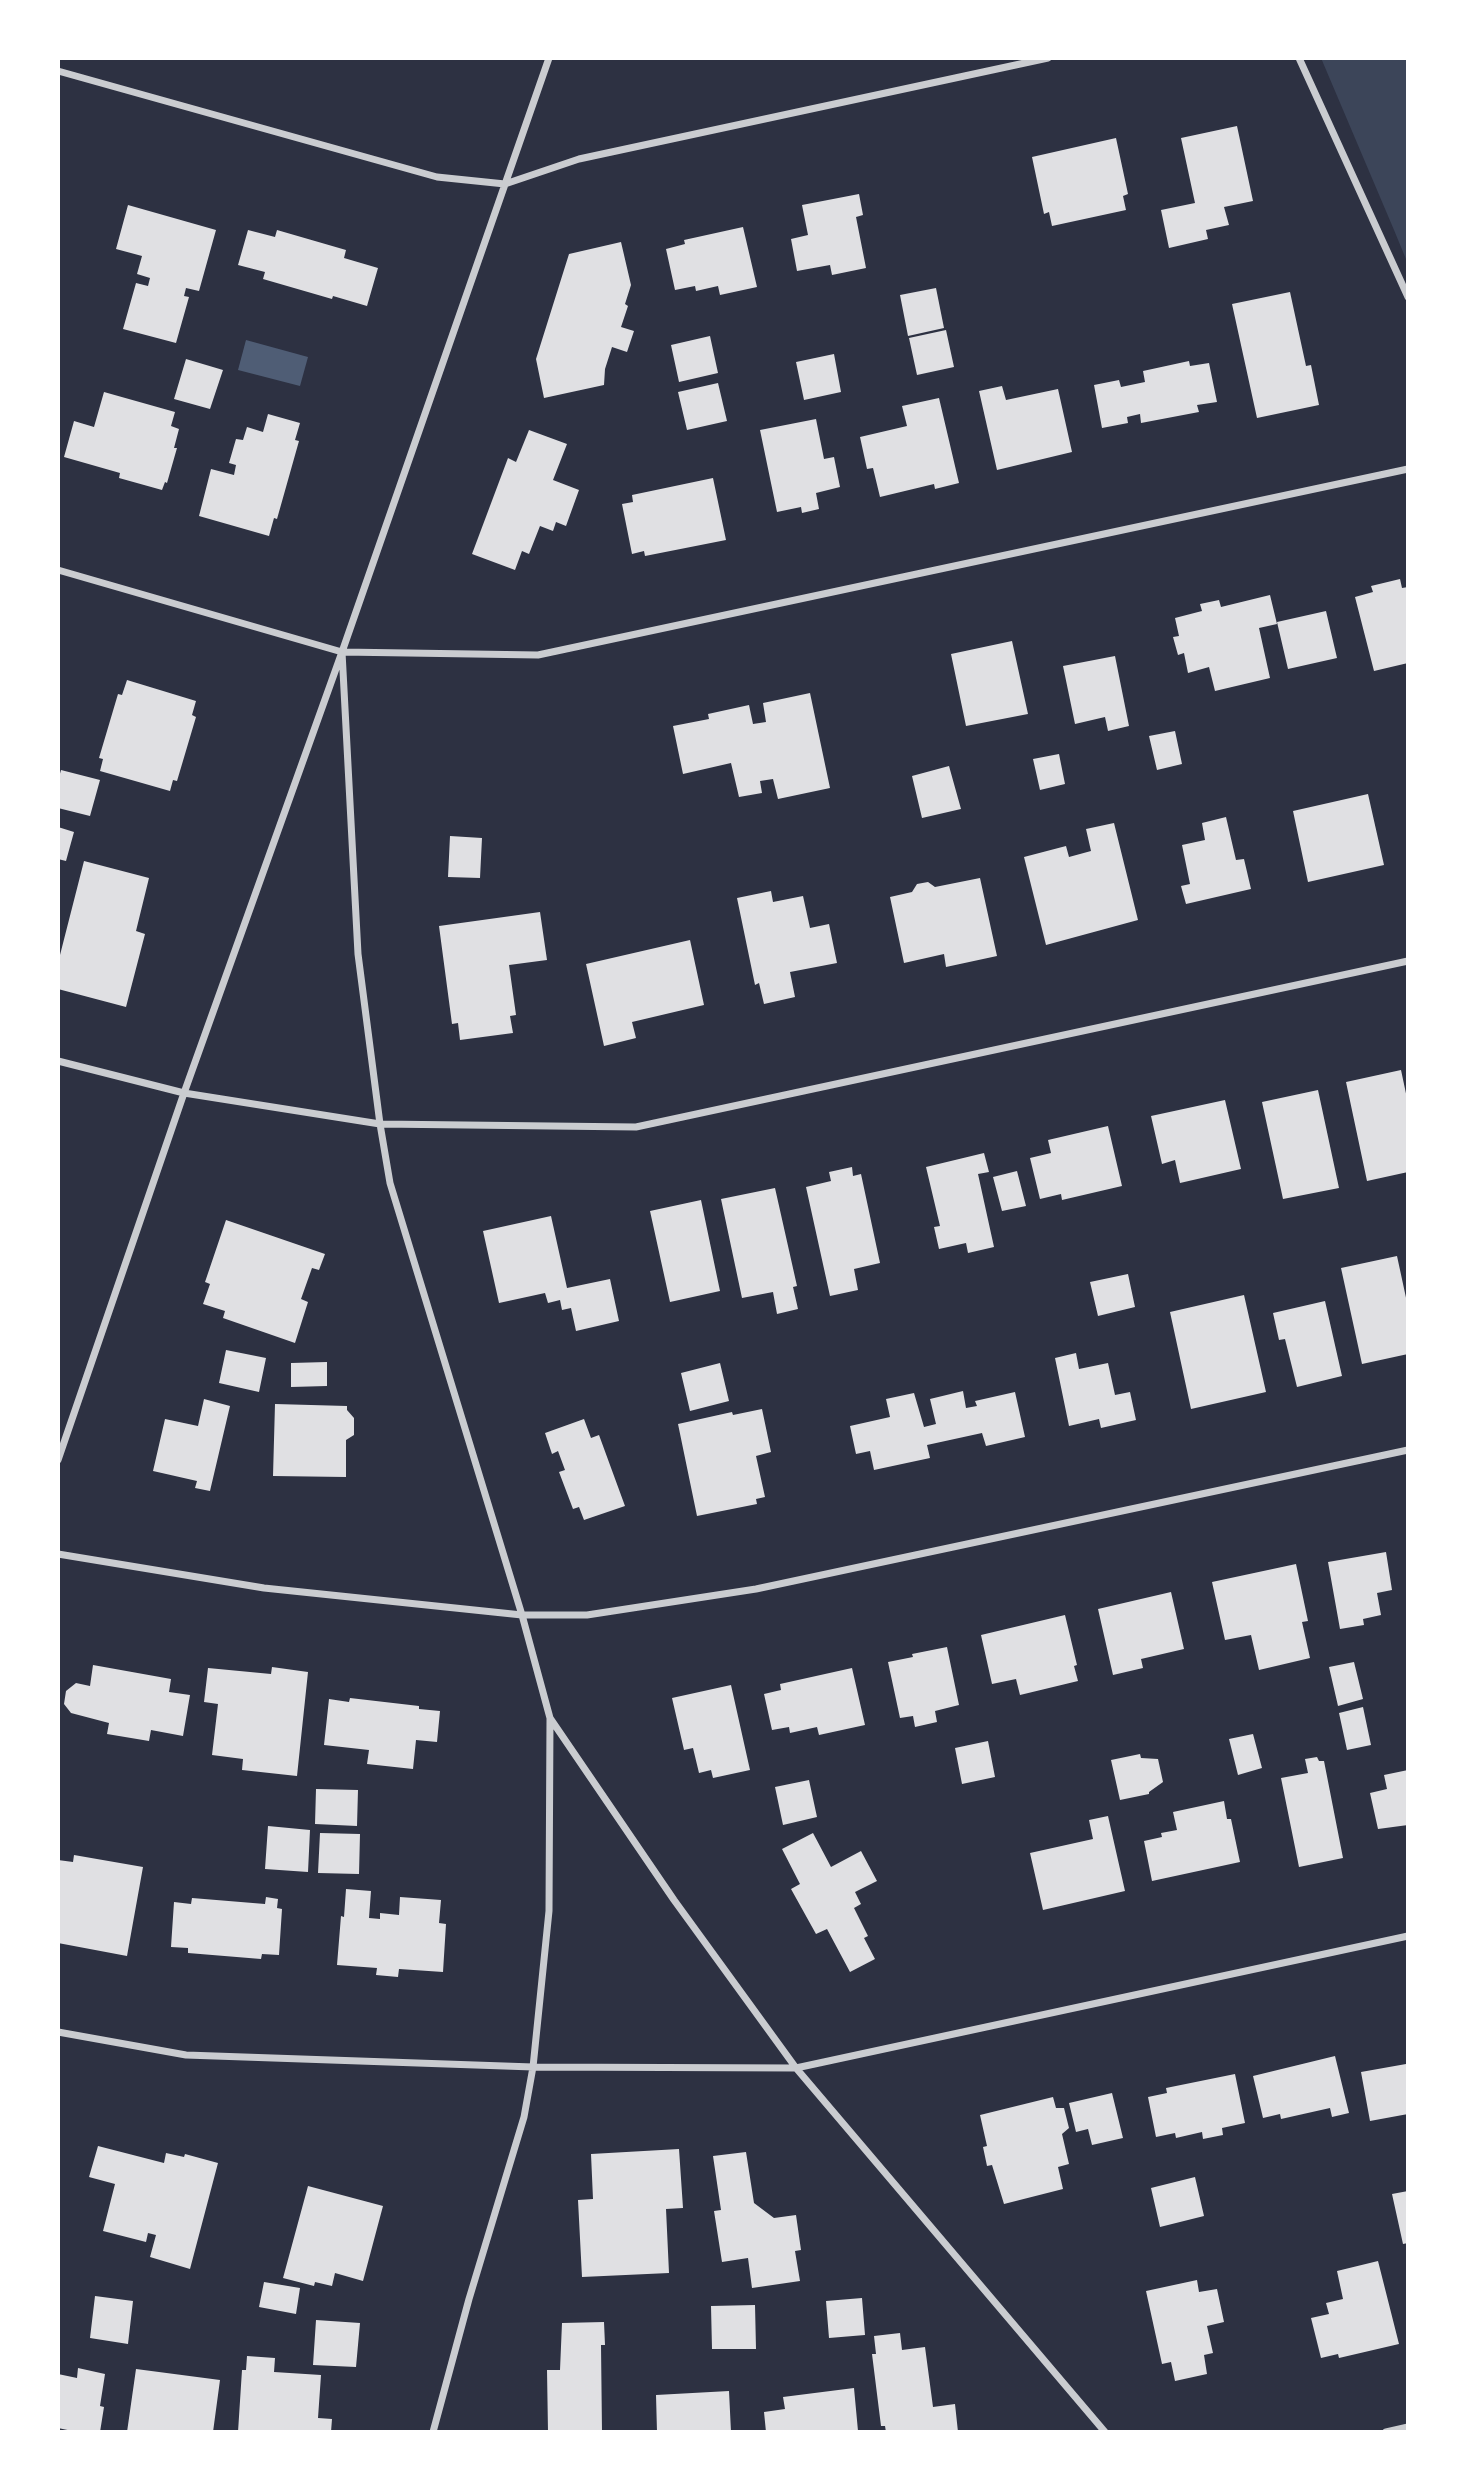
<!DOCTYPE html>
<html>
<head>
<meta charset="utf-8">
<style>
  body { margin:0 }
  #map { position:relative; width:1466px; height:2490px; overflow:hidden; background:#2d3142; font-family:Karla,sans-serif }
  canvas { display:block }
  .frame { position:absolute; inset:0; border:60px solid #fff; pointer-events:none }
</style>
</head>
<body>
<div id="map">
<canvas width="1466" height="2490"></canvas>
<div class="frame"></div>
</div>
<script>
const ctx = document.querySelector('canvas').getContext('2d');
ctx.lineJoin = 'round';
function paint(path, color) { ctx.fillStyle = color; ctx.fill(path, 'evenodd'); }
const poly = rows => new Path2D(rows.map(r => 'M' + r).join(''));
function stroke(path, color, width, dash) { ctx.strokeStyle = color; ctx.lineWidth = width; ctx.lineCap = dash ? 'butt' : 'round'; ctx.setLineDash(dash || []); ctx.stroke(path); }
const green = poly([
  [1321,58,1408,58,1408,264,1394,230]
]);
const water = poly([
  [246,340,308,357,300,386,238,370]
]);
const building = poly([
  [1237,126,1253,201,1224,207,1229,225,1206,230,1208,239,1169,248,1161,210,1195,203,1181,138],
  [1116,138,1128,194,1123,196,1126,210,1052,226,1049,212,1044,214,1032,157],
  [859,194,863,215,856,217,866,268,832,275,830,265,797,271,791,239,808,235,802,205],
  [128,205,216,230,199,291,186,288,184,296,189,297,176,343,123,329,136,283,148,286,150,278,137,274,142,256,116,249],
  [743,227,757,287,720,295,718,286,696,291,695,286,675,290,666,249,685,244,684,240],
  [248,230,275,237,277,230,346,250,344,258,378,268,367,306,333,296,332,299,263,279,265,272,238,265],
  [621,242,631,285,625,304,628,306,621,327,634,331,627,352,612,347,605,369,604,385,544,398,536,359,569,254],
  [936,288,944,328,908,336,900,295],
  [1290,292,1306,366,1311,365,1319,405,1257,418,1232,304],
  [946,330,954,367,917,375,909,338],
  [710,336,718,373,679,382,671,345],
  [834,354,841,392,804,400,796,362],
  [186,359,223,370,210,409,174,399],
  [1189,361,1190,366,1209,363,1217,402,1197,405,1199,412,1141,423,1140,414,1127,417,1128,423,1102,428,1094,385,1119,380,1121,387,1145,382,1143,371],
  [718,383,727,421,687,430,678,392],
  [1002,386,1006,400,1058,389,1072,452,997,470,979,391],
  [104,392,175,412,171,426,179,429,174,448,177,448,167,483,165,482,162,490,119,478,120,473,64,457,74,421,94,427],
  [939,398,959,483,935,489,934,484,880,497,873,468,867,469,860,437,907,426,902,406],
  [268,414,300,423,295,440,299,441,277,519,274,518,269,536,199,516,211,469,234,475,236,465,229,463,236,439,243,440,247,427,263,432],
  [816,419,824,459,834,457,840,487,816,493,819,509,802,513,801,507,777,512,760,430],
  [529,430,567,444,553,480,579,490,566,526,556,522,553,531,540,526,529,554,522,551,515,570,472,554,508,458,516,462],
  [713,478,726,540,645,556,644,551,632,554,622,504,633,502,632,495],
  [1400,579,1402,588,1408,587,1408,663,1374,671,1355,597,1373,592,1371,586],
  [1270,595,1277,624,1259,628,1270,678,1215,691,1209,667,1188,673,1184,653,1178,655,1173,637,1179,636,1175,618,1202,611,1200,604,1219,600,1221,607],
  [1326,611,1337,658,1288,669,1277,622],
  [1012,641,1028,714,966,726,951,654],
  [1115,656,1129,726,1108,731,1105,717,1075,724,1063,666],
  [127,680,196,701,192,715,196,717,177,781,173,780,170,791,100,771,103,759,99,758,118,694,122,695],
  [810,693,830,788,778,799,773,779,760,781,762,793,739,797,731,763,683,774,673,726,709,719,708,714,749,705,753,724,766,722,763,703],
  [1175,731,1182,764,1157,770,1149,736],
  [1059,754,1065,784,1040,790,1033,759],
  [949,766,961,809,922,818,912,776],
  [61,770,100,780,90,816,58,808,58,781],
  [1368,794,1384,865,1308,882,1293,811],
  [1226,817,1236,860,1244,859,1251,889,1186,904,1181,886,1190,884,1182,845,1205,840,1202,823],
  [1114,823,1138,920,1046,945,1024,857,1066,846,1069,857,1091,851,1086,829],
  [58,827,74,832,66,861,58,859],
  [450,836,482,838,480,878,448,877],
  [84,861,149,878,136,931,145,934,126,1007,58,989,58,954,60,955],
  [980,878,997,956,946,967,944,954,904,963,890,897,912,892,917,884,928,882,935,887],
  [771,891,773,902,803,896,810,928,829,924,837,963,790,972,795,997,764,1004,759,983,755,985,737,898],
  [540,912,547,960,509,965,516,1015,510,1016,513,1033,460,1040,458,1023,452,1024,439,926],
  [690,940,704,1005,632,1022,636,1038,604,1046,586,964],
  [1401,1070,1408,1103,1408,1172,1367,1181,1346,1082],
  [1318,1090,1339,1188,1283,1199,1262,1102],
  [1225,1100,1241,1169,1180,1183,1175,1160,1162,1164,1151,1116],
  [1108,1126,1122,1186,1062,1200,1061,1194,1040,1199,1030,1158,1051,1153,1048,1140],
  [984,1153,989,1172,978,1174,994,1247,968,1253,966,1243,939,1249,934,1227,940,1226,926,1167],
  [852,1167,853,1176,861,1174,880,1263,854,1269,858,1290,830,1296,806,1187,831,1181,829,1172],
  [1017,1171,1026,1206,1002,1211,993,1177],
  [775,1188,797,1286,793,1287,798,1309,777,1314,773,1292,742,1298,721,1199],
  [701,1200,720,1291,670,1302,650,1211],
  [551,1216,567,1288,610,1279,619,1321,576,1331,571,1308,562,1310,560,1300,548,1303,545,1293,499,1303,483,1231],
  [226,1220,325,1254,319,1270,312,1268,301,1299,308,1302,295,1343,223,1318,225,1311,203,1304,210,1284,205,1282],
  [1397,1256,1408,1307,1408,1354,1362,1364,1341,1268],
  [1128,1274,1135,1307,1098,1316,1090,1282],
  [1244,1295,1266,1392,1191,1409,1170,1312],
  [1325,1301,1342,1376,1297,1387,1285,1339,1279,1340,1273,1313],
  [226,1350,266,1358,259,1392,219,1383],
  [1076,1353,1079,1369,1108,1363,1115,1395,1130,1392,1136,1420,1101,1428,1099,1419,1069,1426,1055,1358],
  [327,1362,327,1386,291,1387,291,1363],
  [720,1363,729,1401,690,1411,681,1373],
  [963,1391,966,1408,977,1406,975,1401,1015,1392,1025,1437,986,1446,982,1433,927,1445,930,1458,874,1470,870,1451,856,1454,850,1426,890,1417,886,1399,914,1393,924,1427,936,1424,930,1399],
  [204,1399,230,1406,210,1491,195,1488,197,1481,153,1471,165,1419,198,1426],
  [275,1404,347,1406,347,1410,354,1418,354,1435,346,1440,346,1477,273,1476],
  [762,1409,771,1452,756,1456,765,1497,756,1499,757,1504,697,1516,678,1424,732,1412,733,1415],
  [584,1419,591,1438,599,1435,625,1506,584,1520,579,1507,573,1509,559,1472,565,1470,558,1451,552,1454,545,1433],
  [1386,1552,1392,1590,1377,1593,1381,1615,1363,1619,1364,1625,1340,1629,1328,1562],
  [1296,1564,1308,1621,1302,1622,1310,1658,1259,1670,1251,1635,1225,1640,1212,1582],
  [1171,1592,1184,1649,1141,1659,1143,1668,1113,1675,1098,1609],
  [1065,1615,1077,1665,1074,1666,1078,1681,1020,1695,1016,1679,992,1684,981,1635],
  [947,1647,959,1705,935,1711,937,1722,915,1727,913,1716,900,1718,888,1662,913,1657,912,1654],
  [1354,1662,1363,1699,1338,1706,1329,1667],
  [93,1665,171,1679,169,1692,190,1695,183,1736,151,1730,149,1741,107,1734,109,1723,71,1713,64,1704,66,1691,76,1683,90,1686],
  [272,1667,308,1672,297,1776,242,1770,243,1759,212,1755,218,1704,204,1702,208,1668,271,1674],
  [852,1668,865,1725,819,1735,817,1727,790,1733,789,1727,772,1730,764,1694,781,1690,780,1684],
  [731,1685,750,1770,713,1778,711,1770,699,1773,693,1748,684,1750,672,1698],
  [350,1698,419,1706,419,1709,440,1711,437,1742,416,1740,413,1769,367,1764,369,1750,324,1745,329,1699,349,1702],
  [1363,1707,1371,1745,1347,1750,1339,1713],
  [1253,1734,1262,1768,1238,1775,1229,1739],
  [988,1741,995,1777,962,1784,955,1748],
  [1140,1754,1141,1758,1158,1759,1163,1782,1149,1792,1149,1794,1120,1800,1111,1760],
  [1317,1757,1319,1761,1324,1761,1343,1858,1299,1867,1281,1778,1308,1773,1305,1759],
  [1408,1770,1408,1825,1378,1829,1370,1793,1387,1789,1384,1775],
  [809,1780,817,1817,783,1825,775,1787],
  [316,1789,358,1790,357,1826,315,1824],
  [1224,1801,1227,1819,1231,1819,1240,1862,1152,1881,1144,1841,1162,1837,1161,1833,1177,1830,1173,1812],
  [1108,1816,1125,1891,1043,1910,1030,1853,1093,1839,1089,1820],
  [268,1826,310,1830,308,1872,265,1869],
  [320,1833,360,1834,359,1874,318,1873],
  [813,1833,831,1867,861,1851,877,1881,855,1892,861,1904,854,1908,868,1936,864,1938,875,1959,850,1972,827,1929,816,1934,791,1889,800,1884,782,1849],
  [74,1855,143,1867,127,1956,58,1943,58,1860,73,1862],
  [346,1889,371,1891,369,1918,380,1919,380,1913,399,1915,400,1897,441,1900,439,1923,446,1924,443,1972,399,1969,398,1977,376,1975,377,1968,337,1965,341,1916,344,1917],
  [266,1897,278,1899,277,1908,282,1909,279,1955,262,1954,261,1959,188,1953,188,1948,171,1947,174,1902,191,1904,192,1898,265,1904],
  [1335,2056,1349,2113,1332,2117,1330,2108,1281,2119,1280,2114,1263,2118,1253,2076],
  [1406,2064,1408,2114,1370,2121,1361,2072],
  [1235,2074,1245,2123,1222,2128,1223,2135,1203,2139,1202,2132,1176,2138,1175,2133,1156,2137,1148,2097,1167,2093,1166,2088],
  [1112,2093,1123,2138,1092,2145,1088,2129,1076,2132,1069,2103],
  [1053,2097,1056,2108,1064,2108,1069,2128,1062,2134,1069,2164,1058,2167,1063,2189,1004,2204,992,2165,987,2166,983,2147,987,2146,980,2115],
  [98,2146,164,2163,166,2153,184,2157,185,2154,218,2163,190,2269,150,2257,156,2235,148,2233,146,2242,103,2231,115,2184,89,2177],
  [679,2149,683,2208,666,2209,669,2273,582,2277,578,2200,593,2199,591,2154],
  [746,2152,754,2203,774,2218,796,2215,801,2250,795,2251,800,2281,752,2288,748,2258,722,2262,714,2211,721,2210,713,2156],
  [1195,2177,1204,2216,1160,2227,1151,2188],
  [308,2186,383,2206,363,2281,335,2273,332,2286,315,2282,314,2286,283,2278],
  [1408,2191,1408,2243,1403,2244,1392,2194],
  [1378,2261,1399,2344,1339,2358,1338,2354,1321,2358,1311,2318,1329,2314,1326,2303,1343,2299,1337,2271],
  [1197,2280,1199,2292,1217,2289,1224,2322,1207,2326,1213,2353,1204,2355,1207,2374,1175,2381,1171,2362,1162,2364,1146,2291],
  [264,2282,300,2288,296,2314,259,2307],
  [95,2296,133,2301,128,2344,90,2338],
  [862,2298,865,2335,829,2338,826,2301],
  [755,2305,756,2349,712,2349,711,2306],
  [316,2320,360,2323,356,2367,313,2365],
  [604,2322,605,2345,601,2345,602,2432,548,2432,547,2370,560,2370,562,2323],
  [900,2333,902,2350,925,2347,933,2407,955,2404,958,2432,886,2432,885,2426,881,2426,872,2354,876,2354,874,2336],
  [247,2356,275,2358,274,2372,321,2375,318,2418,332,2419,331,2432,238,2432,242,2370,246,2370],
  [78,2368,105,2374,100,2406,104,2407,100,2432,77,2432,58,2428,58,2374,77,2378],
  [136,2369,220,2380,213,2432,127,2432],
  [854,2388,858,2431,766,2432,764,2412,785,2409,783,2397],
  [729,2391,731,2432,657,2432,656,2395]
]);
const minor = poly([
  [1299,58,1408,297],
  [58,71,437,177,505,184,579,159,1048,58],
  [58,570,342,652,538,655,1408,469],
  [342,652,358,954,380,1124,390,1183,522,1615,550,1718,674,1900,796,2068,1105,2432],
  [58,1061,184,1093,380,1124,636,1127,1408,961],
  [58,1460,184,1093,342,652,549,58],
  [58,1554,264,1588,522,1615,587,1615,756,1589,1408,1450],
  [58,2032,186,2055,533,2067,796,2068,1408,1936],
  [433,2432,469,2299,524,2117,533,2067,549,1911,550,1718],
  [1386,2432,1408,2427]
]);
paint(green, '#3c4559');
paint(water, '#4f5d75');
paint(building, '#e0e0e3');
stroke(minor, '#caccd0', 7);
</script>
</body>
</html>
